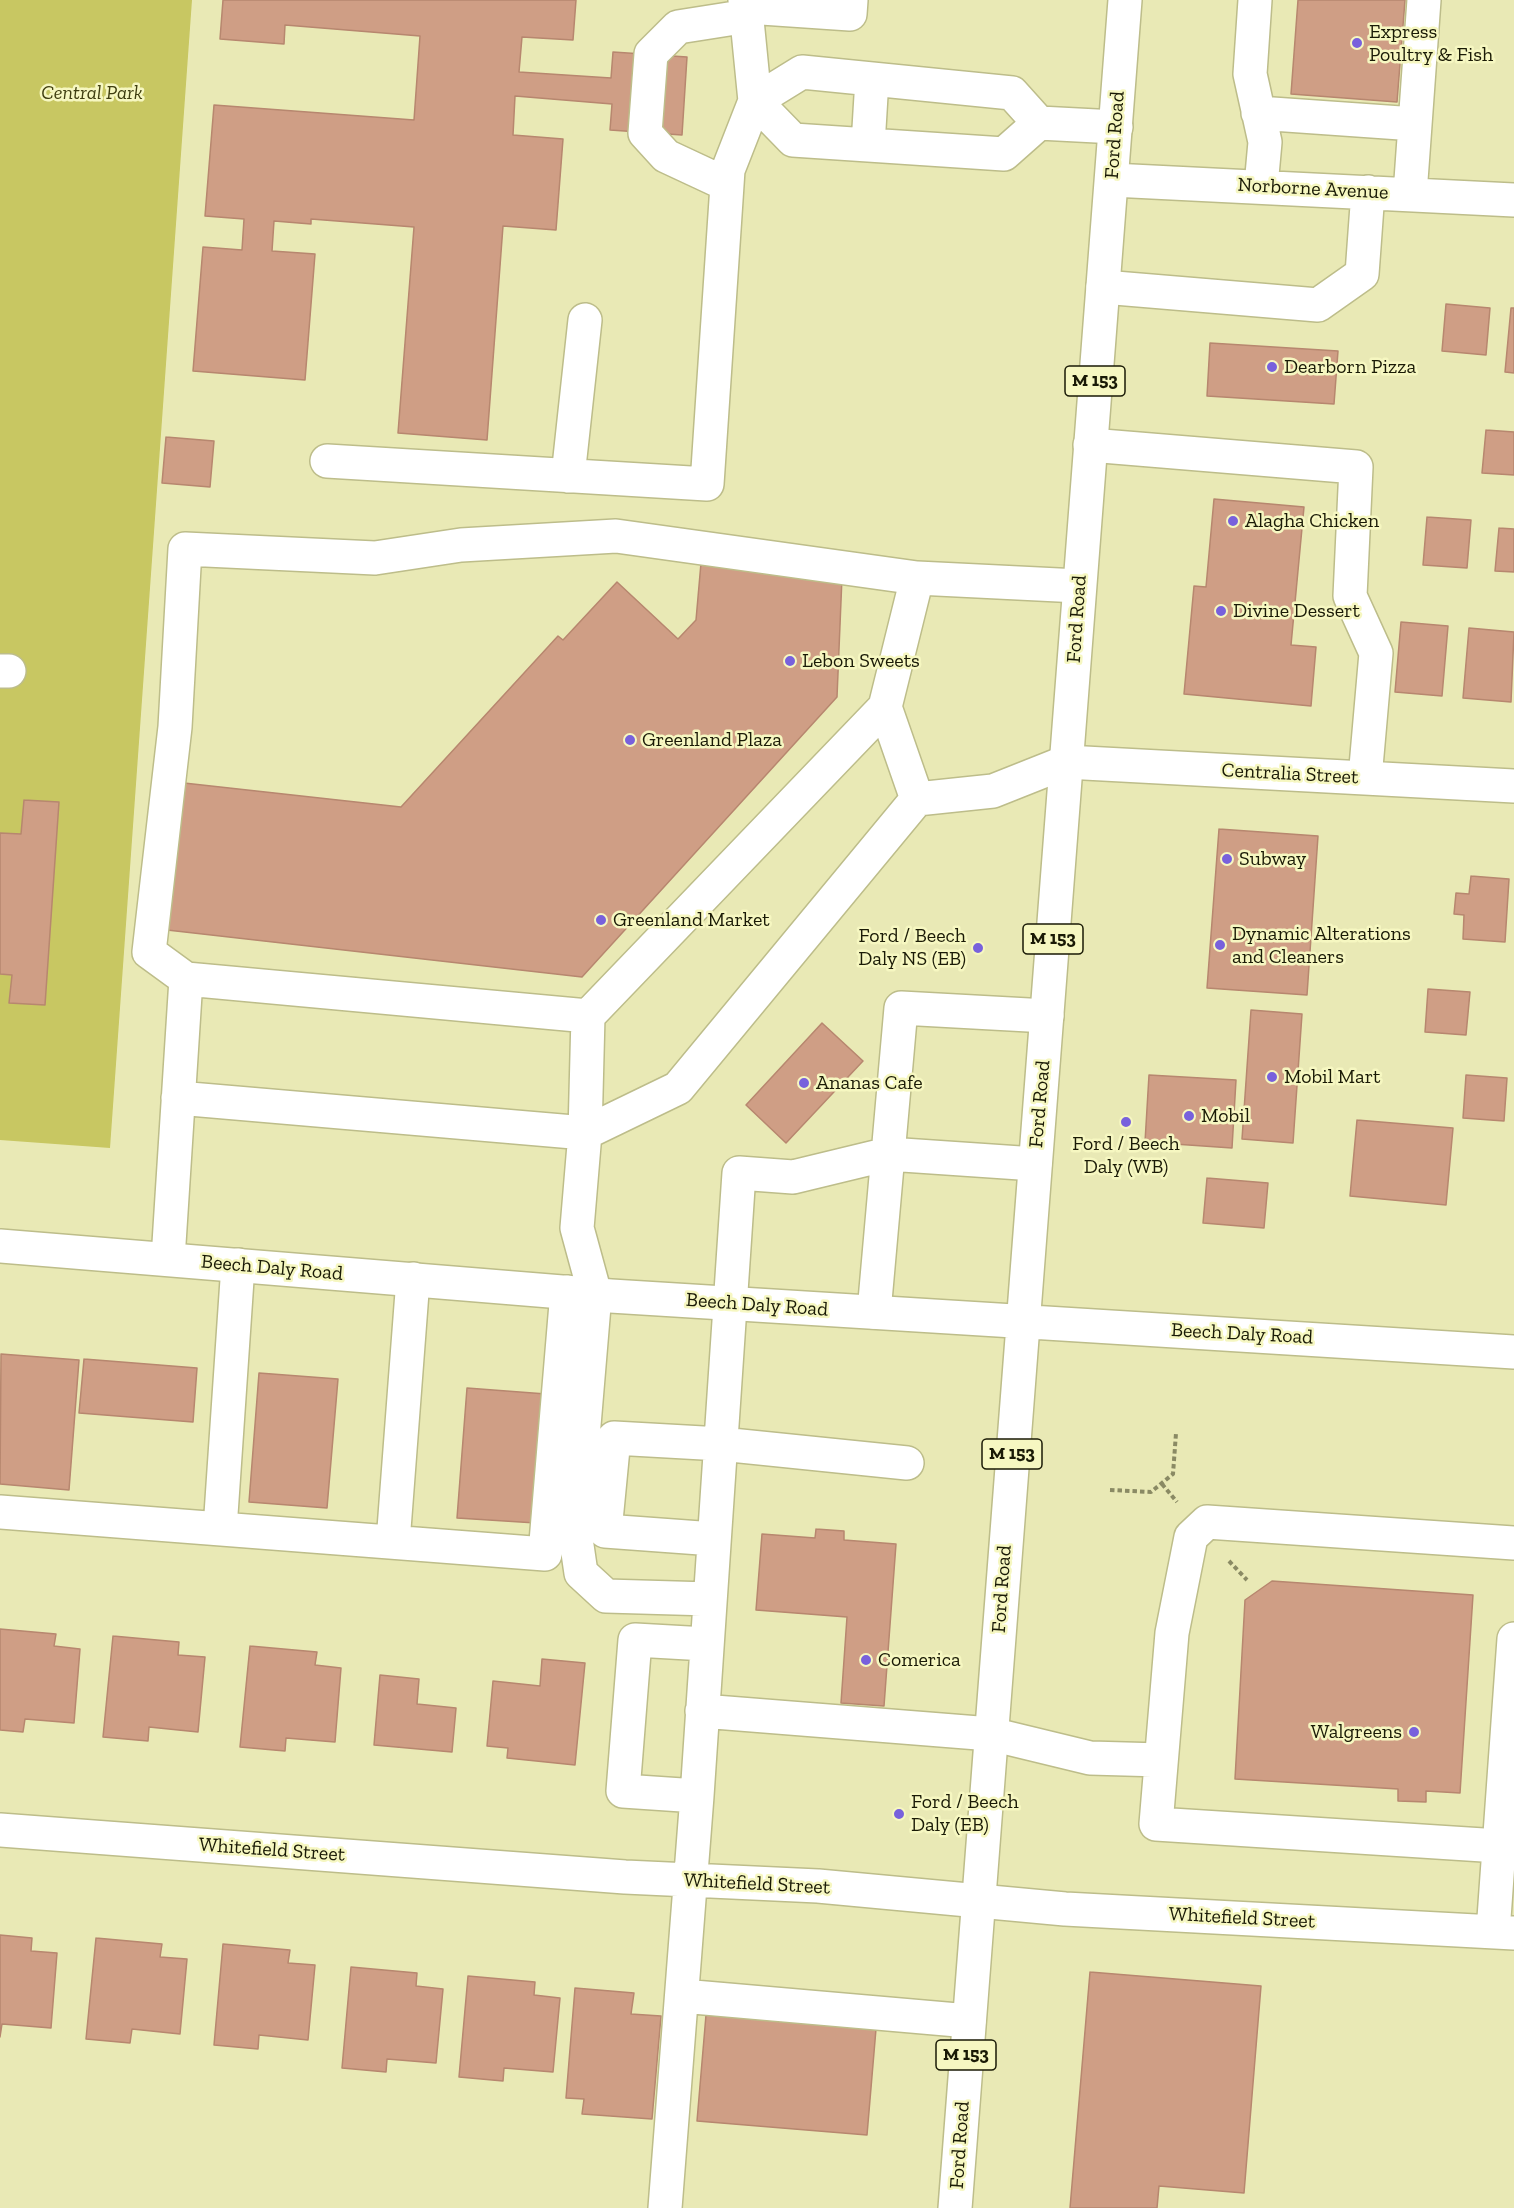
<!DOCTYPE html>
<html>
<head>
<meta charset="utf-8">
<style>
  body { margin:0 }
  canvas { display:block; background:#e9e9b5 }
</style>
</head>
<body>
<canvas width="1514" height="2208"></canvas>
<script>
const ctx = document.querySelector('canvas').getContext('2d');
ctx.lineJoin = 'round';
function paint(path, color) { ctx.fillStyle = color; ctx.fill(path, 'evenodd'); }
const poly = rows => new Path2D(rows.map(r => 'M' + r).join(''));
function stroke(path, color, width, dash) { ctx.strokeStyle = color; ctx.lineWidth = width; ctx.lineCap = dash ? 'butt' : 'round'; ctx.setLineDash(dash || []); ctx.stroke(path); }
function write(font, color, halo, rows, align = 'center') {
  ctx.font = font + ' "Zilla Slab",serif'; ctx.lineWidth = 5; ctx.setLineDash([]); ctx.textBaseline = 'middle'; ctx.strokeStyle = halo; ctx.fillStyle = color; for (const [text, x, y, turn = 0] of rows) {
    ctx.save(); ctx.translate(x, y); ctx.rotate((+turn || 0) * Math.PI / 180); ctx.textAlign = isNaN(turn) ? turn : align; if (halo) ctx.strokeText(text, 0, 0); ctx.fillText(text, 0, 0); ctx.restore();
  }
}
const green = poly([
  [0,0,192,0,110,1148,0,1140]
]);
const building = poly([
  [223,0,576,0,573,40,522,37,519,72,611,78,613,52,687,57,682,135,610,130,612,104,515,96,513,135,563,139,556,230,503,226,487,440,398,433,414,227,311,219,311,224,274,221,272,251,315,254,305,380,193,371,203,247,242,250,244,219,205,216,214,105,414,120,420,36,285,25,284,44,220,39,223,0],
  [1298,0,1405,0,1397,102,1291,94,1298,0],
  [1446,304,1490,308,1486,355,1442,351,1446,304],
  [1511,308,1514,308,1514,373,1505,372,1511,308],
  [1210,343,1338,351,1334,404,1207,396,1210,343],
  [1486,430,1514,432,1514,475,1482,473,1486,430],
  [166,437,214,441,210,487,162,483,166,437],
  [1214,499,1304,507,1291,645,1316,647,1311,706,1184,694,1194,586,1206,587,1214,499],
  [1427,517,1471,520,1467,568,1423,565,1427,517],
  [1499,528,1514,529,1514,572,1495,571,1499,528],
  [701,563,842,577,837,697,582,977,167,930,184,783,401,807,558,636,563,640,617,582,678,639,696,620,701,563],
  [1401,622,1448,626,1442,696,1395,692,1401,622],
  [1469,628,1514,632,1511,702,1463,698,1469,628],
  [24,800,59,802,45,1005,9,1003,12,975,0,974,0,833,21,834,24,800],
  [1219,829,1318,836,1307,995,1207,988,1219,829],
  [1471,876,1509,879,1505,942,1463,939,1464,915,1454,914,1456,893,1469,894,1471,876],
  [1428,989,1470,992,1466,1035,1425,1032,1428,989],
  [1251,1010,1302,1014,1293,1143,1242,1139,1251,1010],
  [822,1023,863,1061,786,1143,746,1105,822,1023],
  [1149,1075,1236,1080,1232,1148,1145,1142,1149,1075],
  [1466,1075,1507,1078,1504,1121,1463,1118,1466,1075],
  [1357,1120,1453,1128,1446,1205,1350,1196,1357,1120],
  [1207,1178,1268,1183,1264,1228,1203,1223,1207,1178],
  [1,1354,79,1360,69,1490,0,1484,1,1354],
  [84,1359,197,1368,193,1422,79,1413,84,1359],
  [259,1373,338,1379,327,1508,249,1502,259,1373],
  [467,1388,546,1394,536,1523,457,1518,467,1388],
  [816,1529,844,1531,844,1540,896,1544,884,1706,841,1703,847,1617,756,1610,762,1534,815,1538,816,1529],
  [1272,1581,1473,1595,1460,1793,1426,1791,1426,1802,1398,1801,1398,1789,1235,1779,1245,1600,1272,1581],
  [0,1629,56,1634,54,1646,80,1649,74,1723,25,1719,23,1732,0,1730,0,1629],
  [113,1636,179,1642,178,1655,205,1657,198,1732,149,1727,148,1741,103,1737,113,1636],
  [250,1646,317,1652,315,1665,341,1668,335,1742,286,1738,285,1751,240,1747,250,1646],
  [542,1659,585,1663,575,1765,507,1758,508,1748,487,1746,493,1681,540,1686,542,1659],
  [380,1675,419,1679,417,1704,456,1708,452,1752,374,1745,380,1675],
  [0,1935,32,1938,31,1951,57,1953,51,2028,2,2024,0,2037,0,1935],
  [96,1938,162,1944,160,1957,187,1959,180,2034,132,2029,130,2043,86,2039,96,1938],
  [223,1944,290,1950,288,1963,315,1965,308,2040,259,2035,258,2049,214,2045,223,1944],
  [351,1967,417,1973,416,1986,443,1989,436,2063,387,2059,386,2072,342,2068,351,1967],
  [1090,1972,1261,1986,1244,2193,1159,2186,1157,2208,1070,2208,1090,1972],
  [468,1976,535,1982,534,1995,560,1998,553,2072,504,2068,503,2081,459,2077,468,1976],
  [575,1988,634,1993,631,2014,661,2016,652,2119,582,2114,584,2099,566,2098,575,1988],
  [706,2015,876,2029,867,2135,697,2121,706,2015]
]);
const path = poly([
  [1162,1484,1177,1502],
  [1110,1490,1151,1492,1173,1474,1176,1433],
  [1229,1561,1247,1580]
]);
const minor = poly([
  [1255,0,1250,74,1265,142,1261,186],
  [747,7,850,14,851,0],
  [755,101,793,140,1004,154,1039,123,1116,127],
  [755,101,802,72,1012,93,1039,123],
  [1258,113,1415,124],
  [868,145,872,79],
  [1112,180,1514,200],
  [726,184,666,156,645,133,651,54,678,27,748,16],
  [1410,194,1424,0],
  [1103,287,1318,305,1362,274,1368,192],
  [1090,445,1356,467,1350,596,1376,653,1365,778],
  [327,461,707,484,728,170,755,101,745,0],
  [568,476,585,320],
  [0,671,9,671],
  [885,707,917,799],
  [186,979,149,952,175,727,185,549,375,558,461,545,616,536,917,578],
  [588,1016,585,1133,577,1228,595,1294,575,1532,581,1573,606,1596,710,1599],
  [178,1098,585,1133,678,1088,917,799,993,791,1066,762,1514,786],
  [168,1259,186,979,588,1016,885,707,917,578,1079,586],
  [874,1312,901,1008,1047,1016],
  [0,1512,545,1554,567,1292],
  [220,1529,238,1265],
  [714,1539,605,1531,614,1438,721,1444,907,1463],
  [393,1542,413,1279],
  [702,1711,991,1734,1090,1758,1161,1760],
  [697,1796,623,1791,635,1640,706,1644],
  [0,1830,625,1877,818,1886,1065,1909,1514,1933],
  [1499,1846,1156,1824,1172,1633,1191,1537,1207,1522,1514,1543],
  [1493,1932,1514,1639],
  [682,1996,969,2021],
  [665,2208,697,1796,739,1173,793,1177,888,1154,1035,1164]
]);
const major = poly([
  [0,1246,611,1296,1514,1352],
  [955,2208,1125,0]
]);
const markers = [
  [1357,43,6,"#7861dc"],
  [1272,367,6,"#7861dc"],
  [1233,521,6,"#7861dc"],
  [1221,611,6,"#7861dc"],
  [790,661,6,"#7861dc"],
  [630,740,6,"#7861dc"],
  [1227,859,6,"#7861dc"],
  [601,920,6,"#7861dc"],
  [1220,945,6,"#7861dc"],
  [978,948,6,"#7861dc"],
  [1272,1077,6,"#7861dc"],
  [804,1083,6,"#7861dc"],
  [1189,1116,6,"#7861dc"],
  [1126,1122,6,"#7861dc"],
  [866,1660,6,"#7861dc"],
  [1414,1732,6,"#7861dc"],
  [899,1814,6,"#7861dc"]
];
const shields = [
  [1095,381,60],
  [1053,939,60],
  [1012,1454,60],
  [966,2055,60]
];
const shieldNames = [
  ["M 153",1095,381],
  ["M 153",1053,939],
  ["M 153",1012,1454],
  ["M 153",966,2055]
];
const poiNames = [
  ["Express",1369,32],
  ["Poultry & Fish",1369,55],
  ["Dearborn Pizza",1284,367],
  ["Alagha Chicken",1245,521],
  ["Divine Dessert",1233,611],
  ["Lebon Sweets",802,661],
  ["Greenland Plaza",642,740],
  ["Subway",1239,859],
  ["Greenland Market",613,920],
  ["Dynamic Alterations",1232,934],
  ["and Cleaners",1232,957],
  ["Ford / Beech",966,936,"right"],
  ["Daly NS (EB)",966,959,"right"],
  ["Mobil Mart",1284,1077],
  ["Ananas Cafe",816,1083],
  ["Mobil",1201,1116],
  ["Ford / Beech",1126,1144,"center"],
  ["Daly (WB)",1126,1167,"center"],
  ["Comerica",878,1660],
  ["Walgreens",1402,1732,"right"],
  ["Ford / Beech",911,1802],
  ["Daly (EB)",911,1825]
];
const parkNames = [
  ["Central Park",92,93]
];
const streetNames = [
  ["Ford Road",1115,135,-86],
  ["Norborne Avenue",1313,189,3],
  ["Ford Road",1077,619,-86],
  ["Centralia Street",1290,774,3],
  ["Ford Road",1040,1104,-85],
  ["Beech Daly Road",272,1268,5],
  ["Beech Daly Road",757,1305,4],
  ["Beech Daly Road",1242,1334,3],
  ["Ford Road",1002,1589,-86],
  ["Whitefield Street",272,1850,4],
  ["Whitefield Street",757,1884,3],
  ["Whitefield Street",1242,1918,3],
  ["Ford Road",960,2145,-86]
];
paint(green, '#c8c762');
paint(building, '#cf9e85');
stroke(building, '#b7876f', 1.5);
stroke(minor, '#bdbd8a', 36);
stroke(major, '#bdbd8a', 36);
stroke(path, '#8a8a64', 4, [4.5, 3]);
stroke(minor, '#fff', 33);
stroke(major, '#fff', 33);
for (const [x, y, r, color] of markers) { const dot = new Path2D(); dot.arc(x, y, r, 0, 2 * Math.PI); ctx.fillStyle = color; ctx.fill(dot); stroke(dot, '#f6f7c1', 2); }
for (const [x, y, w] of shields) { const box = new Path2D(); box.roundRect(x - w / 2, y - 15, w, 30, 4.5); ctx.fillStyle = '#f6f7c1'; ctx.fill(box); stroke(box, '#1a1a06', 1.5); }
write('bold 18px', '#1a1a06', null, shieldNames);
write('20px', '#1a1a06', '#f6f7c1', poiNames, 'left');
write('italic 20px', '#3f3e10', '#f6f7c1', parkNames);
write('20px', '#1a1a06', '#f6f7c1', streetNames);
</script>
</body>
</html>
